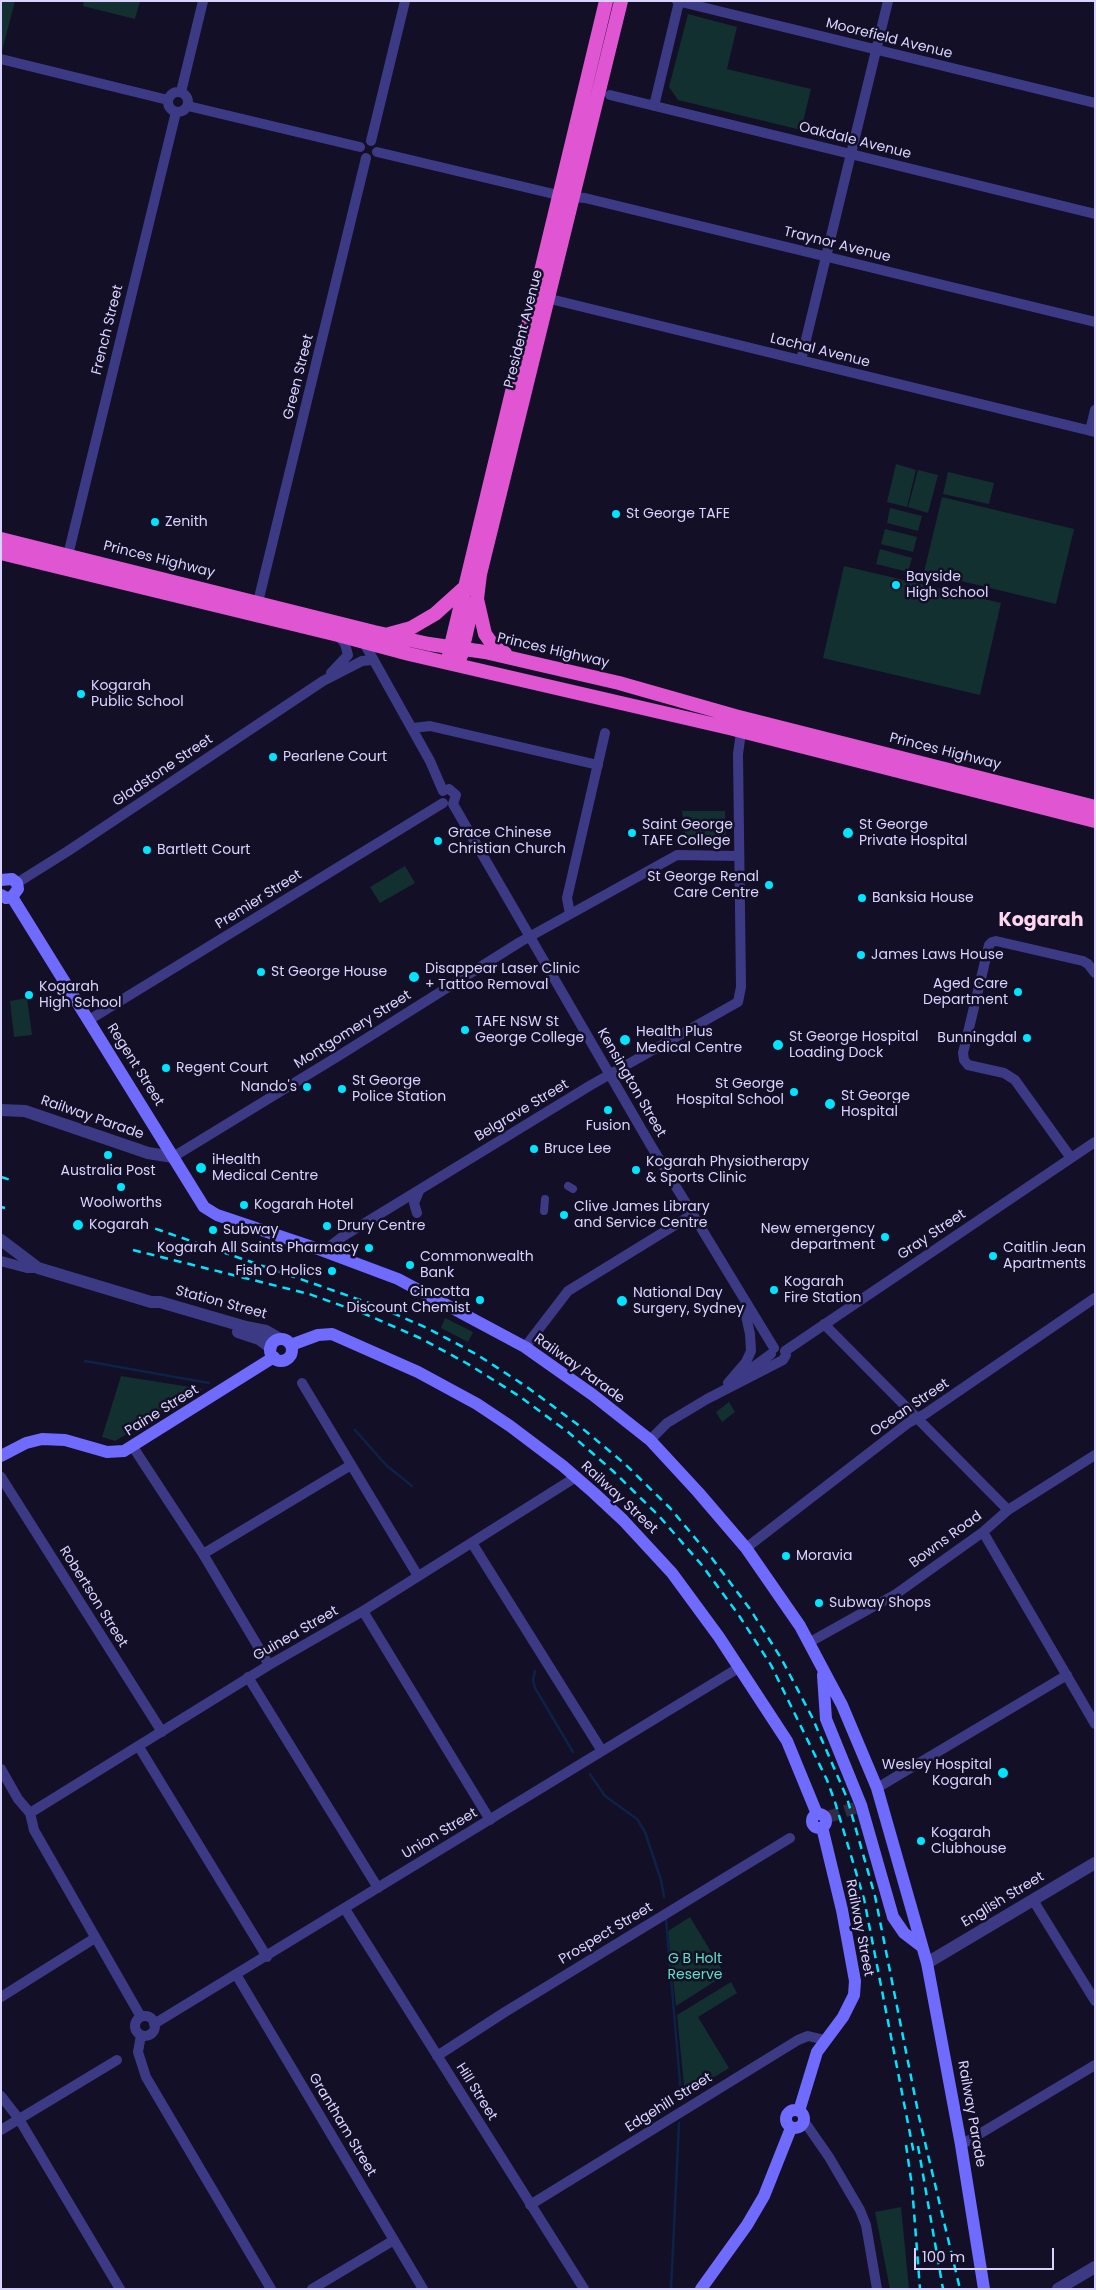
<!DOCTYPE html>
<html>
<head>
<meta charset="utf-8">
<style>
  body { margin:0 }
  #map { position:relative; width:1096px; height:2290px; overflow:hidden; background:#130f26; font-family:Poppins,sans-serif }
  canvas { display:block }
  .frame { position:absolute; inset:0; border:2px solid #d9d4ff; pointer-events:none }
  .scale { position:absolute; left:914px; top:2248px; width:140px; height:22px; box-sizing:border-box; border:2px solid #d9d4ff; border-top:0; padding-left:6px; font-size:15px; line-height:18px; white-space:nowrap; color:#d9d4ff; -webkit-text-stroke:4px #130f26; paint-order:stroke }
</style>
</head>
<body>
<div id="map">
<canvas width="1096" height="2290"></canvas>
<div class="frame"></div>
<div class="scale">100 m</div>
</div>
<script>
const ctx = document.querySelector('canvas').getContext('2d');
ctx.lineJoin = 'round';
function paint(path, color) { ctx.fillStyle = color; ctx.fill(path, 'evenodd'); }
const poly = rows => new Path2D(rows.map(r => 'M' + r).join(''));
function stroke(path, color, width, dash) { ctx.strokeStyle = color; ctx.lineWidth = width; ctx.lineCap = dash ? 'butt' : 'round'; ctx.setLineDash(dash || []); ctx.stroke(path); }
function write(font, color, halo, rows, align = 'center') {
  ctx.font = font + ' Poppins,sans-serif'; ctx.lineWidth = 5; ctx.setLineDash([]); ctx.textBaseline = 'middle'; ctx.strokeStyle = halo; ctx.fillStyle = color; for (const [text, x, y, turn = 0] of rows) {
    ctx.save(); ctx.translate(x, y); ctx.rotate((+turn || 0) * Math.PI / 180); ctx.textAlign = isNaN(turn) ? turn : align; if (halo) ctx.strokeText(text, 0, 0); ctx.fillText(text, 0, 0); ctx.restore();
  }
}
const green = poly([
  [1,1,15,1,2,51,1,51],
  [84,1,140,1,135,19,83,6],
  [688,14,737,27,727,69,811,89,801,130,678,100,669,87],
  [896,464,916,470,907,507,887,502],
  [918,470,938,475,928,513,908,507],
  [948,472,994,483,989,504,943,494],
  [942,497,1074,529,1056,604,924,572],
  [890,508,922,516,918,531,887,523],
  [885,529,917,537,913,552,881,544],
  [880,549,912,558,908,572,876,564],
  [844,566,1001,603,980,695,823,658],
  [682,811,725,811,726,841,686,841],
  [405,866,415,883,380,903,370,887],
  [27,998,32,1035,14,1037,10,1001],
  [445,1318,473,1332,468,1342,441,1328],
  [121,1376,203,1389,115,1441,102,1437],
  [729,1402,735,1412,722,1422,716,1412],
  [690,1917,725,1975,676,2006,668,1931],
  [731,1982,737,1993,698,2017,729,2068,685,2095,677,2015],
  [901,2207,909,2289,890,2289,875,2212]
]);
const stream = poly([
  [85,1361,209,1383],
  [355,1430,386,1465,412,1486],
  [535,1671,533,1680,535,1688,573,1752],
  [590,1774,605,1796,637,1819,645,1832,661,1880,664,1897],
  [666,1919,681,2094],
  [671,2289,679,2123]
]);
const secondaryTunnel = poly([
  [828,1817,855,1808]
]);
const pedestrian = poly([
  [568,1186,573,1189],
  [544,1211,545,1199]
]);
const minor = poly([
  [677,1,1095,103],
  [1,59,168,100],
  '168 102a10 10 0 1 1 20 0a10 10 0 1 1-20 0Z',
  [181,92,203,1],
  [610,95,1095,214],
  [188,106,360,147],
  [654,106,679,2],
  [371,141,405,1],
  [377,152,558,195],
  [573,197,585,198,1095,322],
  [542,297,1095,432],
  [801,360,888,1],
  [1090,431,1095,410],
  [68,555,176,112],
  [258,602,366,158],
  [363,641,430,761,443,791],
  [331,673,348,655,345,644,338,635],
  [413,728,430,726,598,765],
  [449,789,456,795,453,804],
  [453,804,650,1144,774,1348],
  [17,883,68,851,323,681,362,661,372,660],
  [570,914,567,898,605,733],
  [89,1020,443,803],
  [173,1157,340,1055,520,942,677,855,739,856],
  [1071,1158,1015,1080,1004,1073,968,1065,964,1060,963,1053,989,945,992,942,996,941,1083,961,1088,964,1095,973],
  [417,1213,414,1203,419,1191],
  [324,1251,342,1237,591,1085,738,1002,741,987,738,754,742,725],
  [1,1261,27,1268,38,1268],
  [824,1324,1008,1510],
  [525,1347,568,1291,693,1214],
  [785,1351,1095,1142],
  [745,1373,771,1354],
  [302,1383,418,1576],
  [728,1383,746,1362,751,1351,750,1334,744,1307],
  [650,1440,667,1423,707,1399,783,1360,786,1355,785,1351],
  [133,1447,203,1554,269,1665],
  [1,1477,162,1732],
  [983,1532,1095,1724],
  [472,1543,602,1751],
  [746,1548,908,1423,925,1414,1095,1298],
  [203,1554,351,1465],
  [363,1611,490,1820],
  [810,1642,896,1594,983,1532,1008,1510,1095,1455],
  [248,1677,378,1888],
  [139,1747,267,1957],
  [1,1769,18,1799,30,1813,34,1830,141,2017],
  [877,1788,1067,1675],
  [30,1813,269,1665,363,1611,576,1477],
  [1033,1900,1095,2001],
  [345,1909,584,2289],
  [237,1976,423,2289],
  [1,1997,95,1938],
  '135 2026a10 10 0 1 1 20 0a10 10 0 1 1-20 0Z',
  [154,2024,740,1667],
  [141,2035,138,2052,146,2077,271,2289],
  [437,2056,505,2012,790,1838],
  [1,2096,19,2119,120,2289],
  [804,2121,829,2157,860,2210,866,2225,877,2289],
  [1,2130,117,2060],
  [961,2145,1095,2065],
  [530,2205,798,2040,808,2036,825,2040],
  [312,2289,394,2240]
]);
const tertiary = poly([
  [1,1110,25,1111,148,1153,173,1157],
  [1,1240,38,1268,151,1302,160,1302,246,1327,266,1331,280,1339],
  [238,1332,259,1339,271,1348],
  [927,1963,1095,1863],
  [1058,2289,1095,2267]
]);
const secondary = poly([
  [1,880,12,879,17,883,18,889,12,897,6,898,1,895],
  [12,897,204,1207,217,1215,318,1249,398,1279,525,1347,593,1395,650,1440,698,1492,746,1548,800,1626,842,1705,877,1788,927,1963,961,2145,984,2289],
  '270 1350a11 11 0 1 1 22 0a11 11 0 1 1-22 0Z',
  [291,1345,318,1335,332,1334,418,1372,477,1404,510,1426,563,1466,594,1493,623,1520,672,1573,719,1637,787,1741,817,1814],
  [1,1456,26,1443,42,1439,65,1440,107,1452,124,1451,274,1357],
  [823,1675,826,1719,861,1805,893,1917,904,1933,921,1946],
  '812 1821a7 7 0 1 1 14 0a7 7 0 1 1-14 0Z',
  '786 2119a9 9 0 1 1 18 0a9 9 0 1 1-18 0Z',
  [799,2111,817,2052,843,2017,854,1995,855,1981,842,1910,822,1827],
  [701,2289,747,2225,764,2196,791,2128]
]);
const trunk = poly([
  [1,539,374,632,429,644,485,652,619,683,735,716,1095,807],
  [1,553,338,635,409,654,729,728,1095,821],
  [477,599,485,634,495,648,505,653],
  [389,634,411,628,435,614,465,587],
  [449,654,606,1],
  [461,656,471,612,477,599,480,574,621,1]
]);
const rail = poly([
  [1,1177,14,1181],
  [1,1207,5,1208],
  [142,1224,372,1304,427,1328,476,1354,527,1387,577,1424,625,1464,670,1508,711,1557,750,1609,781,1658,812,1717,847,1798,875,1896,919,2117,960,2289],
  [133,1250,309,1294,365,1314,420,1338,468,1364,519,1396,568,1432,613,1471,659,1516,701,1564,738,1614,771,1665,827,1780,835,1802,864,1899,914,2154],
  [906,2145,912,2186,920,2289],
  [918,2146,943,2289]
]);
const markers = [
  [616,514,5,"#00e5ff"],
  [155,522,5,"#00e5ff"],
  [896,585,5,"#00e5ff"],
  [81,694,5,"#00e5ff"],
  [273,757,5,"#00e5ff"],
  [632,833,5,"#00e5ff"],
  [848,833,6,"#00e5ff"],
  [438,841,5,"#00e5ff"],
  [147,850,5,"#00e5ff"],
  [769,885,5,"#00e5ff"],
  [862,898,5,"#00e5ff"],
  [861,955,5,"#00e5ff"],
  [261,972,5,"#00e5ff"],
  [414,977,6,"#00e5ff"],
  [1018,992,5,"#00e5ff"],
  [29,995,5,"#00e5ff"],
  [465,1030,5,"#00e5ff"],
  [1027,1038,5,"#00e5ff"],
  [625,1040,6,"#00e5ff"],
  [778,1045,6,"#00e5ff"],
  [166,1068,5,"#00e5ff"],
  [307,1087,5,"#00e5ff"],
  [342,1089,5,"#00e5ff"],
  [794,1092,5,"#00e5ff"],
  [830,1104,6,"#00e5ff"],
  [608,1110,5,"#00e5ff"],
  [534,1149,5,"#00e5ff"],
  [108,1155,5,"#00e5ff"],
  [201,1168,6,"#00e5ff"],
  [636,1170,5,"#00e5ff"],
  [121,1187,5,"#00e5ff"],
  [244,1205,5,"#00e5ff"],
  [564,1215,5,"#00e5ff"],
  [78,1225,6,"#00e5ff"],
  [327,1226,5,"#00e5ff"],
  [213,1230,5,"#00e5ff"],
  [885,1237,5,"#00e5ff"],
  [369,1248,5,"#00e5ff"],
  [993,1256,5,"#00e5ff"],
  [410,1265,5,"#00e5ff"],
  [332,1271,5,"#00e5ff"],
  [774,1290,5,"#00e5ff"],
  [480,1300,5,"#00e5ff"],
  [622,1301,6,"#00e5ff"],
  [786,1556,5,"#00e5ff"],
  [819,1603,5,"#00e5ff"],
  [1003,1773,6,"#00e5ff"],
  [921,1841,5,"#00e5ff"]
];
const streetNames = [
  ["Moorefield Avenue",889,39,14],
  ["Oakdale Avenue",855,141,14],
  ["Traynor Avenue",837,245,14],
  ["President Avenue",524,329,-76],
  ["French Street",108,330,-76],
  ["Lachal Avenue",820,351,14],
  ["Green Street",299,377,-76],
  ["Princes Highway",159,560,14],
  ["Princes Highway",553,651,13],
  ["Princes Highway",945,752,14],
  ["Gladstone Street",163,771,-34],
  ["Premier Street",259,900,-32],
  ["Montgomery Street",353,1030,-32],
  ["Regent Street",135,1065,58],
  ["Kensington Street",631,1083,60],
  ["Belgrave Street",522,1111,-31],
  ["Railway Parade",92,1118,19],
  ["Gray Street",932,1235,-34],
  ["Station Street",221,1303,15],
  ["Railway Parade",579,1369,36],
  ["Ocean Street",910,1408,-34],
  ["Paine Street",162,1411,-32],
  ["Railway Street",619,1498,43],
  ["Bowns Road",946,1540,-36],
  ["Robertson Street",93,1597,58],
  ["Guinea Street",296,1634,-30],
  ["Union Street",440,1834,-31],
  ["English Street",1003,1900,-31],
  ["Railway Street",859,1928,79],
  ["Prospect Street",606,1934,-31],
  ["Hill Street",476,2092,58],
  ["Edgehill Street",669,2103,-32],
  ["Railway Parade",971,2114,80],
  ["Grantham Street",342,2125,59]
];
const poiNames = [
  ["St George TAFE",626,514],
  ["Zenith",165,522],
  ["Bayside",906,577],
  ["High School",906,593],
  ["Kogarah",91,686],
  ["Public School",91,702],
  ["Pearlene Court",283,757],
  ["Saint George",642,825],
  ["TAFE College",642,841],
  ["St George",859,825],
  ["Private Hospital",859,841],
  ["Grace Chinese",448,833],
  ["Christian Church",448,849],
  ["Bartlett Court",157,850],
  ["St George Renal",759,877,"right"],
  ["Care Centre",759,893,"right"],
  ["Banksia House",872,898],
  ["James Laws House",871,955],
  ["Disappear Laser Clinic",425,969],
  ["+ Tattoo Removal",425,985],
  ["St George House",271,972],
  ["Aged Care",1008,984,"right"],
  ["Department",1008,1000,"right"],
  ["Kogarah",39,987],
  ["High School",39,1003],
  ["TAFE NSW St",475,1022],
  ["George College",475,1038],
  ["Health Plus",636,1032],
  ["Medical Centre",636,1048],
  ["St George Hospital",789,1037],
  ["Loading Dock",789,1053],
  ["Bunningdal",1017,1038,"right"],
  ["Regent Court",176,1068],
  ["St George",352,1081],
  ["Police Station",352,1097],
  ["St George",784,1084,"right"],
  ["Hospital School",784,1100,"right"],
  ["Nando's",297,1087,"right"],
  ["St George",841,1096],
  ["Hospital",841,1112],
  ["Fusion",608,1126,"center"],
  ["Bruce Lee",544,1149],
  ["iHealth",212,1160],
  ["Medical Centre",212,1176],
  ["Kogarah Physiotherapy",646,1162],
  ["& Sports Clinic",646,1178],
  ["Australia Post",108,1171,"center"],
  ["Woolworths",121,1203,"center"],
  ["Kogarah Hotel",254,1205],
  ["Clive James Library",574,1207],
  ["and Service Centre",574,1223],
  ["Kogarah",89,1225],
  ["Drury Centre",337,1226],
  ["New emergency",875,1229,"right"],
  ["department",875,1245,"right"],
  ["Subway",223,1230],
  ["Kogarah All Saints Pharmacy",359,1248,"right"],
  ["Caitlin Jean",1003,1248],
  ["Apartments",1003,1264],
  ["Commonwealth",420,1257],
  ["Bank",420,1273],
  ["Fish O Holics",322,1271,"right"],
  ["Kogarah",784,1282],
  ["Fire Station",784,1298],
  ["Cincotta",470,1292,"right"],
  ["Discount Chemist",470,1308,"right"],
  ["National Day",633,1293],
  ["Surgery, Sydney",633,1309],
  ["Moravia",796,1556],
  ["Subway Shops",829,1603],
  ["Wesley Hospital",992,1765,"right"],
  ["Kogarah",992,1781,"right"],
  ["Kogarah",931,1833],
  ["Clubhouse",931,1849]
];
const parkNames = [
  ["G B Holt",695,1959],
  ["Reserve",695,1975]
];
const districtNames = [
  ["Kogarah",1041,921]
];
paint(green, '#12302f');
stroke(stream, '#0c2248', 2.5);
stroke(secondaryTunnel, '#312d47', 12, [12, 6]);
stroke(pedestrian, '#3d3a85', 8);
stroke(minor, '#3d3a85', 10);
stroke(tertiary, '#3d3a85', 12);
stroke(secondary, '#6f6bff', 12);
stroke(trunk, '#e055d1', 14);
stroke(rail, '#00e5ff', 2.5, [8, 6]);
for (const [x, y, r, color] of markers) { const dot = new Path2D(); dot.arc(x, y, r, 0, 2 * Math.PI); ctx.fillStyle = color; ctx.fill(dot); stroke(dot, '#130f26', 2); }
write('14px', '#d9d4ff', '#130f26', streetNames);
write('14px', '#d9d4ff', '#130f26', poiNames, 'left');
write('14px', '#5fe0c0', '#130f26', parkNames);
write('bold 19px', '#ffd6f0', '#130f26', districtNames);
</script>
</body>
</html>
